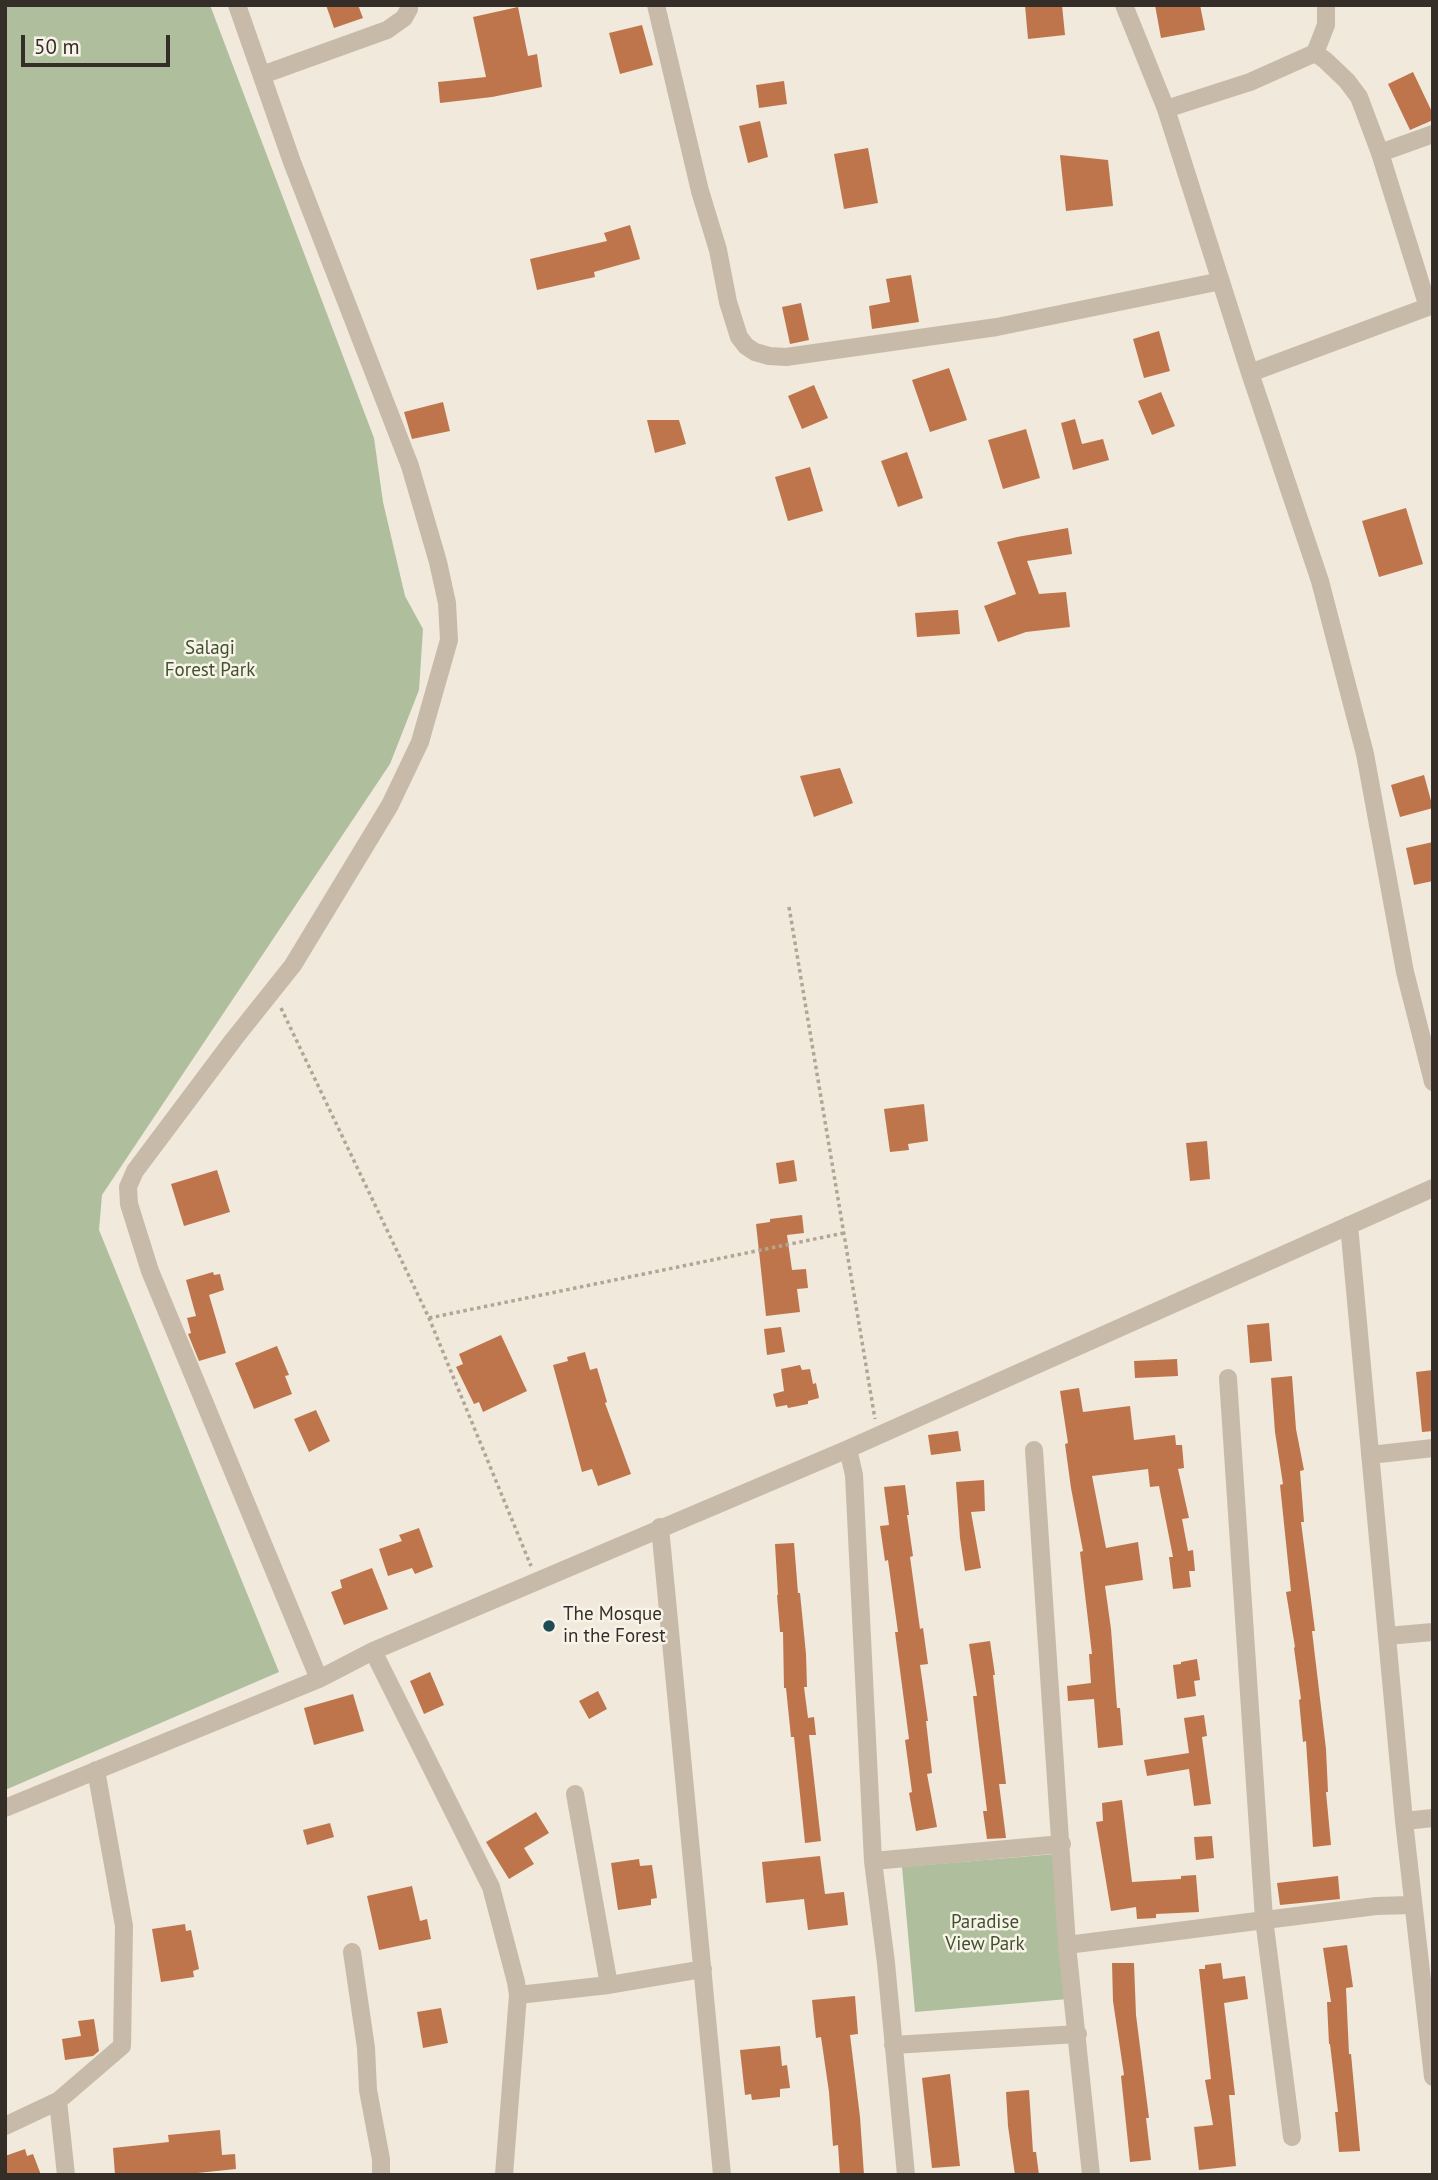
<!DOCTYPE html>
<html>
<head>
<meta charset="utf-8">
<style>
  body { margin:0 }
  #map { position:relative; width:1438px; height:2180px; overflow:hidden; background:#f0e9dc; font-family:"PT Sans",sans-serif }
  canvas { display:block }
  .frame { position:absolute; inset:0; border:7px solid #352e28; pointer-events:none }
  .scale { position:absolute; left:21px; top:35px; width:149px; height:32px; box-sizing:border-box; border:4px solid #352e28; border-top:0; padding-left:9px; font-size:21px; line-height:24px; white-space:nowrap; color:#352e28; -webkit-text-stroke:5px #f8f3e8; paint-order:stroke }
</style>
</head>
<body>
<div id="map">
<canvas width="1438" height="2180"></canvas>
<div class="frame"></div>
<div class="scale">50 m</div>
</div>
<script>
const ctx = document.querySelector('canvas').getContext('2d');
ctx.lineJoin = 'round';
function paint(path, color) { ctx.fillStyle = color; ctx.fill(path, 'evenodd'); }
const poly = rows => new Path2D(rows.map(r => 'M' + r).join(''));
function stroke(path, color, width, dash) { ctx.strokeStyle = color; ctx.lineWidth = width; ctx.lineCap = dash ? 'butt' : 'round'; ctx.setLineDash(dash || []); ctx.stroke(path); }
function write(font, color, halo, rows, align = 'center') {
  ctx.font = font + ' "PT Sans",sans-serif'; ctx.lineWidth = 5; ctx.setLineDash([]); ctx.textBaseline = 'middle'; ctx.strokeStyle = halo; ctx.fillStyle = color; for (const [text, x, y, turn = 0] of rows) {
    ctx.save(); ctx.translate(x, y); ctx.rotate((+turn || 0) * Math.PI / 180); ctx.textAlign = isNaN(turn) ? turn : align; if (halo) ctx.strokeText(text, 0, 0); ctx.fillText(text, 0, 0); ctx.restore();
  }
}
const green = poly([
  [5,5,210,5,374,438,383,502,405,596,423,629,419,690,390,764,102,1195,99,1230,279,1672,5,1790],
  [1055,1854,1068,1999,915,2012,902,1867]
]);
const building = poly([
  [326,5,358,5,363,18,334,28],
  [1025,5,1062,5,1065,35,1028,39],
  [1155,5,1200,5,1205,30,1161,38],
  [518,7,528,56,537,54,542,87,492,97,440,103,438,82,486,77,473,17],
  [642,25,653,65,620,74,609,33],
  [1413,72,1433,114,1433,120,1410,130,1388,84],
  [784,81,787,104,759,108,756,85],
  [760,121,768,157,748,163,739,126],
  [868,148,878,203,844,209,834,154],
  [1060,155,1108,160,1113,206,1066,211],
  [630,225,640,259,594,272,595,277,537,290,530,259,607,241,604,233],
  [911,275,919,322,872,329,869,306,890,302,886,279],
  [801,303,809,340,790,344,782,307],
  [1159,331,1170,371,1144,378,1133,339],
  [949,368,967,420,930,432,912,380],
  [814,385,828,418,802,429,788,396],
  [1161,392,1175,426,1152,435,1138,401],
  [443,402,450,431,412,439,404,412],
  [1075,419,1082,444,1103,439,1109,460,1073,470,1061,423],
  [647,420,679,420,686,444,655,453],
  [1026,429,1040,478,1003,489,988,440],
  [907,452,923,498,898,507,881,461],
  [810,467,823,511,788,521,775,477],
  [1406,508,1423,564,1379,577,1362,521],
  [1068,528,1072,554,1027,561,1039,594,1066,592,1070,627,1026,632,998,642,984,606,1016,594,997,542,1017,537],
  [958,610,960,634,917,637,915,613],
  [840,768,853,803,814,817,800,776],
  [1424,775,1433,808,1400,817,1391,785],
  [1433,842,1433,881,1414,885,1406,848],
  [924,1104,928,1141,908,1144,909,1150,890,1152,884,1109],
  [1207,1141,1210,1179,1190,1181,1186,1143],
  [794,1160,797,1181,779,1184,776,1163],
  [217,1170,230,1212,184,1226,171,1184],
  [802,1215,804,1233,787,1235,792,1270,806,1269,808,1288,797,1289,800,1312,766,1316,756,1224,770,1222,770,1219],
  [213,1272,214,1275,220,1274,224,1290,209,1295,226,1353,199,1361,188,1334,191,1333,187,1318,196,1316,186,1280],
  [1269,1323,1272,1361,1250,1363,1247,1325],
  [781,1327,785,1352,767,1355,764,1329],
  [501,1335,527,1391,483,1412,479,1402,474,1404,456,1367,463,1364,459,1354],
  [277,1346,289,1375,285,1376,292,1394,254,1409,235,1363],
  [585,1352,590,1370,597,1368,607,1402,605,1403,631,1474,598,1486,592,1469,582,1472,553,1365,568,1361,567,1357],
  [1177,1359,1178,1376,1135,1378,1134,1361],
  [800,1365,802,1370,810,1369,813,1384,816,1383,819,1398,808,1401,808,1404,788,1408,787,1405,776,1407,773,1394,784,1391,781,1369],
  [1433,1370,1433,1431,1422,1432,1416,1372],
  [1292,1376,1296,1429,1304,1470,1300,1471,1304,1522,1301,1522,1315,1631,1312,1631,1326,1749,1328,1792,1326,1792,1331,1845,1313,1847,1306,1741,1303,1742,1299,1700,1301,1699,1294,1648,1295,1647,1286,1592,1291,1591,1280,1485,1283,1484,1275,1432,1271,1378],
  [1079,1388,1083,1412,1130,1406,1134,1440,1175,1435,1176,1445,1182,1445,1184,1468,1178,1469,1189,1518,1182,1519,1188,1551,1193,1550,1195,1571,1189,1571,1191,1587,1173,1589,1169,1557,1173,1557,1159,1486,1150,1487,1148,1469,1092,1476,1106,1548,1138,1542,1143,1580,1105,1586,1111,1629,1117,1708,1120,1708,1123,1745,1098,1748,1094,1699,1068,1701,1067,1686,1091,1683,1089,1654,1092,1654,1080,1552,1083,1551,1071,1488,1065,1444,1068,1443,1060,1391],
  [316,1410,330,1441,309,1452,294,1419],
  [958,1431,961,1451,931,1455,928,1435],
  [984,1480,985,1511,971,1512,981,1568,965,1571,960,1538,956,1482],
  [905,1485,909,1515,907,1515,913,1556,910,1557,920,1629,923,1628,928,1664,920,1665,928,1721,926,1721,932,1773,927,1774,937,1827,916,1831,909,1793,912,1792,905,1740,909,1739,895,1632,898,1632,888,1560,885,1561,880,1526,889,1525,884,1487],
  [419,1528,433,1567,415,1574,412,1568,388,1576,379,1549,402,1541,399,1535],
  [794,1543,798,1593,800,1593,806,1654,807,1687,804,1687,808,1718,814,1717,816,1735,809,1735,821,1841,805,1843,794,1737,791,1737,786,1688,784,1688,783,1632,780,1632,777,1595,778,1595,775,1544],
  [372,1568,388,1609,344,1625,331,1592,342,1588,340,1580],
  [990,1641,995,1675,993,1675,1006,1784,999,1784,1006,1838,987,1839,983,1811,987,1811,973,1696,977,1696,969,1644],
  [1197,1659,1200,1680,1194,1681,1196,1696,1177,1699,1173,1665,1181,1664,1181,1662],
  [430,1672,444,1705,424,1714,410,1681],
  [598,1691,607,1709,589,1719,579,1701],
  [353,1694,364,1731,314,1745,304,1708],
  [1204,1715,1207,1736,1202,1737,1211,1804,1194,1806,1189,1769,1147,1776,1144,1760,1189,1753,1184,1718],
  [1122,1800,1132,1882,1181,1879,1181,1876,1196,1875,1199,1912,1156,1914,1156,1918,1137,1919,1136,1907,1111,1911,1096,1822,1103,1821,1102,1803],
  [536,1812,549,1833,524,1848,534,1864,509,1879,486,1842],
  [330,1823,334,1837,307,1845,303,1830],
  [1212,1836,1214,1858,1196,1860,1194,1837],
  [820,1856,825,1894,844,1892,848,1925,808,1930,804,1899,766,1903,762,1862],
  [639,1859,640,1866,652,1865,657,1898,651,1899,651,1905,618,1910,611,1863],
  [1338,1876,1340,1899,1280,1905,1277,1883],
  [412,1886,420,1921,427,1919,431,1939,379,1950,367,1896],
  [185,1924,186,1931,191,1930,199,1969,193,1971,194,1977,161,1982,152,1929],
  [1347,1945,1353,1987,1346,1988,1349,2054,1351,2054,1360,2151,1339,2152,1335,2112,1338,2112,1330,2044,1329,2044,1327,2002,1331,2002,1323,1948],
  [1112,1963,1134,1963,1136,2015,1149,2118,1146,2118,1151,2160,1130,2162,1121,2076,1124,2075,1113,2001],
  [1221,1963,1223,1979,1245,1976,1248,1999,1224,2003,1235,2095,1229,2095,1236,2166,1199,2170,1194,2127,1213,2125,1205,2080,1211,2079,1199,1969,1205,1969,1205,1965],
  [855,1996,858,2034,850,2035,860,2117,864,2175,840,2175,838,2145,833,2146,829,2092,821,2037,816,2038,812,2000],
  [441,2008,448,2043,423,2048,417,2012],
  [94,2019,99,2051,93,2056,65,2060,62,2039,81,2036,78,2021],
  [780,2046,782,2066,787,2065,790,2088,780,2089,780,2097,752,2100,751,2094,745,2095,740,2050],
  [950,2074,960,2166,932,2168,922,2078],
  [1029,2090,1033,2152,1036,2152,1039,2175,1015,2175,1008,2126,1006,2092],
  [220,2130,222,2155,235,2154,236,2169,178,2175,115,2175,113,2148,169,2142,168,2135],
  [25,2149,27,2156,33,2154,41,2175,5,2175,5,2156]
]);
const path = poly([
  [789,907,875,1419],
  [281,1008,429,1318,531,1566],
  [429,1318,844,1233]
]);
const minor = poly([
  [237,5,292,162,410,466,438,562,447,603,449,640,420,742,390,805,293,965,234,1039,135,1171,128,1187,129,1204,150,1271,319,1679],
  [656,5,700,191,718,250,728,302,739,337,746,346,755,352,769,356,786,357,997,327,1221,281],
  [1124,5,1166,109,1250,373,1320,581,1365,754,1405,972,1433,1082],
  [1315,53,1326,25,1326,5],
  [262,75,387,30,404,18,409,9,409,5],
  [1166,109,1250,82,1315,53,1325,60,1347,81,1359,97,1380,153,1428,307],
  [1380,153,1433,134],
  [1250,373,1433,305],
  [1349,1225,1404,1821,1433,2077],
  [1228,1378,1264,1919,1292,2137],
  [848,1449,854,1475,873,1861,886,1963,906,2175],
  [1034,1450,1067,1945,1091,2175],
  [1370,1455,1433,1448],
  [660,1527,722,2175],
  [1387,1636,1433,1632],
  [373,1651,491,1887,516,1982,518,1995,504,2175],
  [575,1794,609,1985],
  [5,1808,319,1679,373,1651,848,1449,1433,1188],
  [1404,1821,1433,1818],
  [873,1861,1062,1844],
  [1067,1945,1376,1906,1412,1905],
  [352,1952,366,2048,368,2090,381,2159,381,2175],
  [518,1995,609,1985,703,1969],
  [893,2045,1078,2034],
  [58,2101,66,2175],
  [5,2126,58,2101,122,2046,124,1926,96,1770]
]);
const markers = [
  [549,1626,7,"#204b54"]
];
const parkNames = [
  ["Salagi",210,649],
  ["Forest Park",210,671],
  ["Paradise",985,1923],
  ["View Park",985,1945]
];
const poiNames = [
  ["The Mosque",563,1615],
  ["in the Forest",563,1637]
];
paint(green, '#afbf9d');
paint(building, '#bf754b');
stroke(path, '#b3a593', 3.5, [3.5, 3.5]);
stroke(minor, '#c8baa8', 18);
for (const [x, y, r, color] of markers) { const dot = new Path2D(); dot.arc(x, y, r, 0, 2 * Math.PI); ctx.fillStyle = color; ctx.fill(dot); stroke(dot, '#f8f3e8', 2.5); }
write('19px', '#40522d', '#f8f3e8', parkNames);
write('19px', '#352e28', '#f8f3e8', poiNames, 'left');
</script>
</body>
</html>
